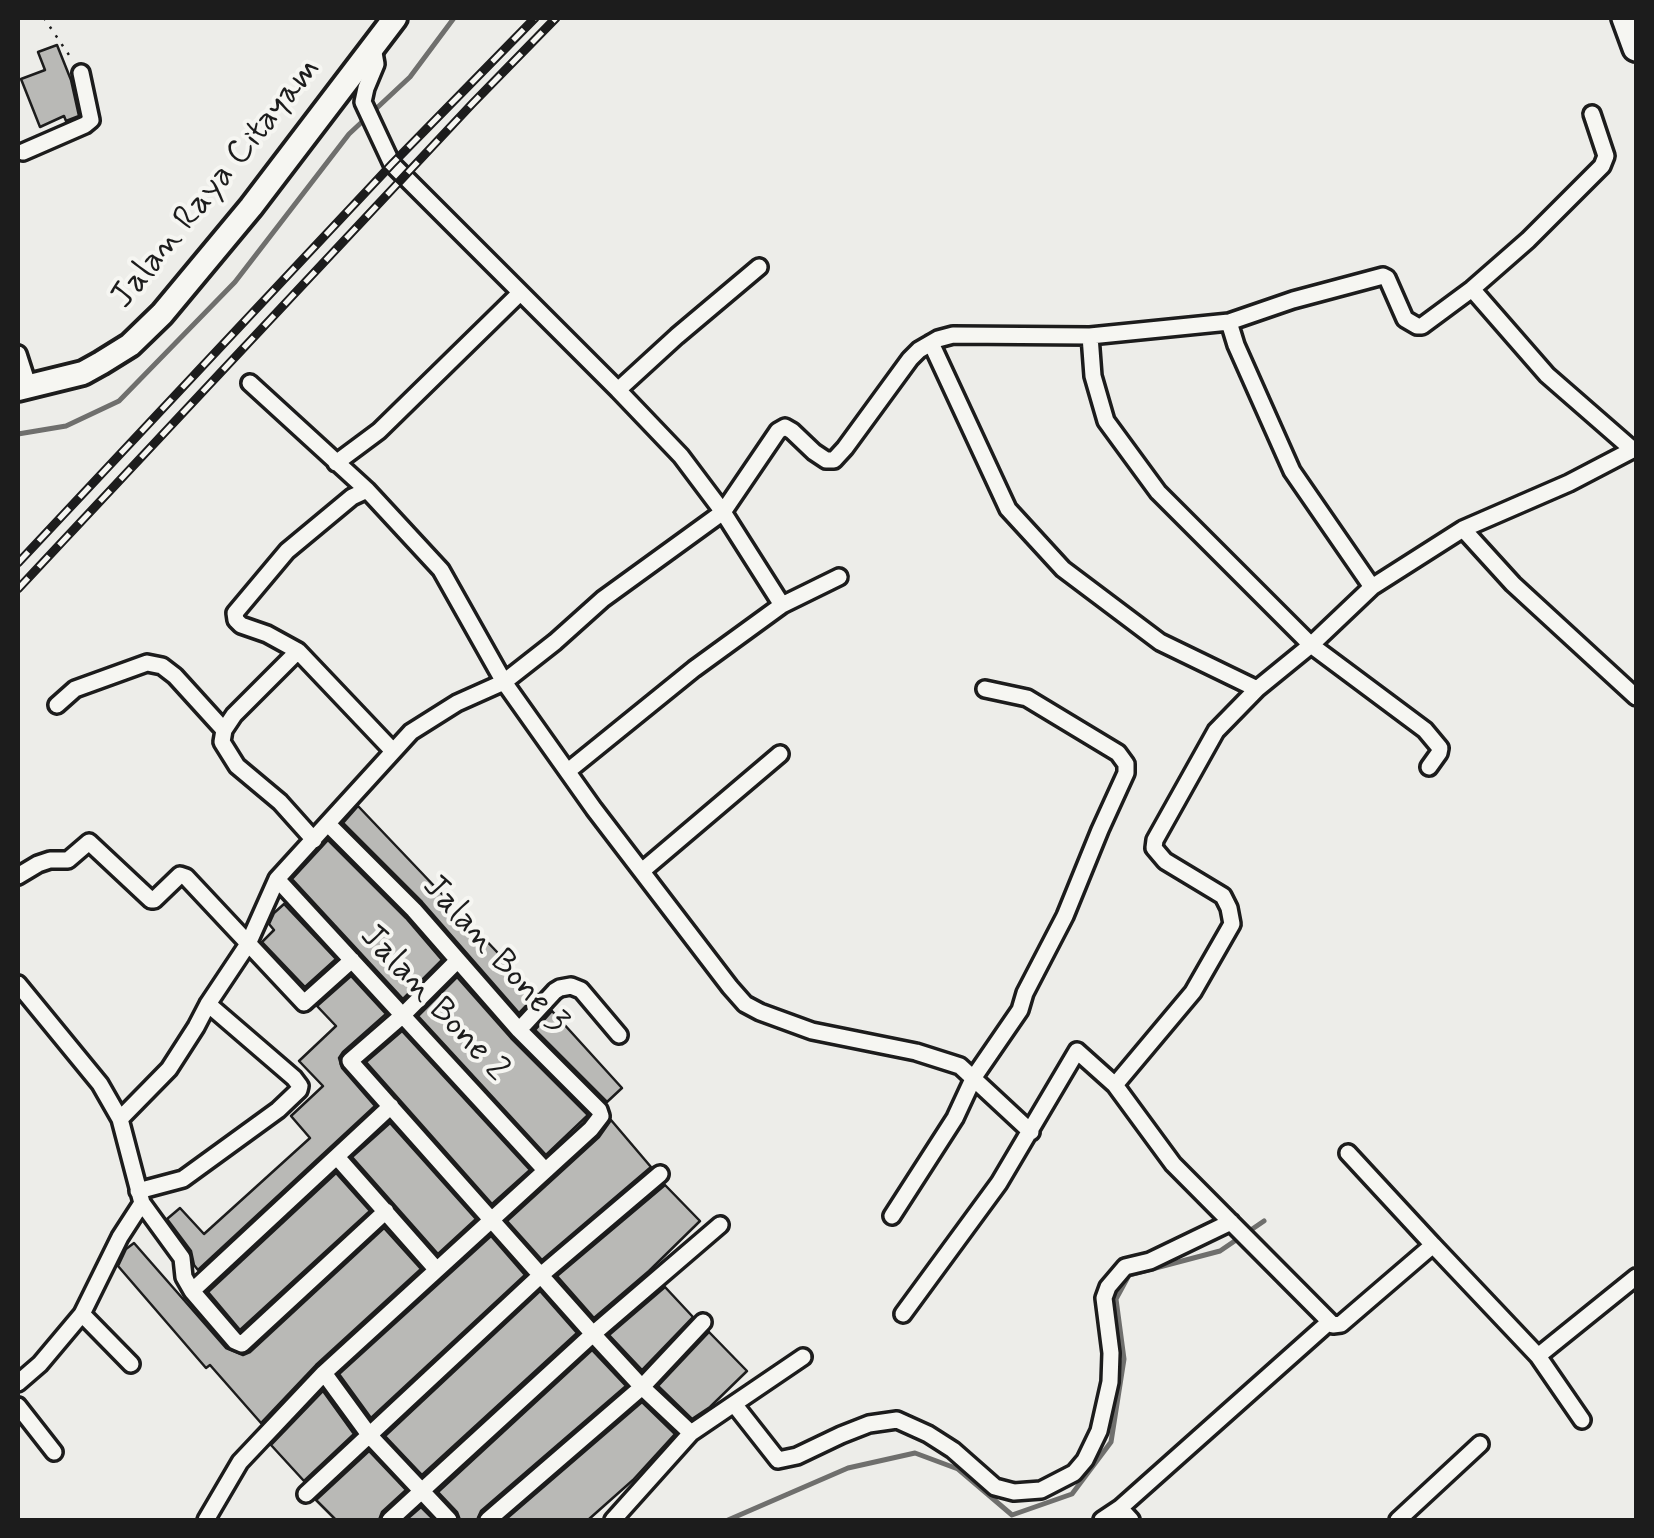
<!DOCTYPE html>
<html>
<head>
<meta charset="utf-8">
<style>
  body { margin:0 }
  #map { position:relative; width:1654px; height:1538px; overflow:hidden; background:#edede9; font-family:Mynerve,sans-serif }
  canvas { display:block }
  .frame { position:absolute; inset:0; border:20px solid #1c1c1c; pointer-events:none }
</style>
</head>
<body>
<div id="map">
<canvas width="1654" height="1538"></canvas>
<div class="frame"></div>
</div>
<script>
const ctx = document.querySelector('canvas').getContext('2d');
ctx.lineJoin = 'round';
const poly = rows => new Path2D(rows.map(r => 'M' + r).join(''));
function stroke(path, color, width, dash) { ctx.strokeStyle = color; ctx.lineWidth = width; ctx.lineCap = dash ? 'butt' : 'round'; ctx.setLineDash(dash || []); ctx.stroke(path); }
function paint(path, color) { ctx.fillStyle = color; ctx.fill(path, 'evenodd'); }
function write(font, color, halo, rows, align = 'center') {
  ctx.font = font + ' Mynerve,sans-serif'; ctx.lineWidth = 8; ctx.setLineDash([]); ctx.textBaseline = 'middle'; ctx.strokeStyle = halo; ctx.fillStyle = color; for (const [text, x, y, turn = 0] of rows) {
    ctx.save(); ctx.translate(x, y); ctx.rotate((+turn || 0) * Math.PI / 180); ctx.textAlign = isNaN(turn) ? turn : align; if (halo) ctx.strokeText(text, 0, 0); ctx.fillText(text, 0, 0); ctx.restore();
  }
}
const stream = poly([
  [18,434,66,426,119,401,235,282,349,134,410,77,454,18],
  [728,1520,848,1468,915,1453,958,1469,1012,1515,1072,1494,1111,1442,1124,1359,1116,1299,1129,1275,1220,1251,1264,1221]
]);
const building = poly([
  [57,45,71,80,79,116,66,121,64,116,40,127,21,79,45,70,38,52,57,45],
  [358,806,537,994,519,1013,422,902,343,823,358,806],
  [328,840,406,918,442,960,403,999,292,879,328,840],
  [284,904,336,959,305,987,262,942,274,930,269,924,274,913,284,904],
  [351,976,386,1014,343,1052,339,1058,342,1068,375,1106,198,1270,194,1265,191,1251,167,1219,180,1208,204,1234,310,1138,291,1116,323,1086,299,1061,336,1026,317,1006,351,976],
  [457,977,511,1038,588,1115,546,1155,418,1016,457,977],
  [552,1011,622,1088,607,1102,535,1030,552,1011],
  [402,1031,530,1170,492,1204,366,1062,402,1031],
  [611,1120,651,1167,542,1260,507,1221,599,1137,611,1120],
  [390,1123,476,1219,438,1254,352,1157,390,1123],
  [336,1173,370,1211,240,1330,208,1292,336,1173],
  [665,1185,700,1221,649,1271,594,1318,557,1276,665,1185],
  [384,1228,421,1269,316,1365,261,1423,210,1365,206,1368,118,1266,126,1249,134,1243,226,1348,243,1355,250,1352,384,1228],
  [491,1236,525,1275,371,1418,339,1374,491,1236],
  [665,1287,693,1317,642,1370,609,1335,665,1287],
  [540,1291,577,1333,422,1475,385,1436,540,1291],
  [709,1332,747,1371,710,1407,692,1419,658,1386,709,1332],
  [592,1350,626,1386,481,1511,477,1520,460,1520,457,1512,438,1492,592,1350],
  [323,1391,354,1434,304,1481,271,1445,323,1391],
  [642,1402,675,1434,633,1480,588,1520,505,1520,642,1402],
  [369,1451,406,1490,382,1512,379,1520,336,1520,316,1500,369,1451],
  [421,1507,434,1520,406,1520,421,1507]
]);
const path = poly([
  [44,18,71,58]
]);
const minor = poly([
  [373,47,376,64,366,88,363,102,392,164,618,390,681,456,723,512,782,605],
  [23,152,85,125,91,120,81,73],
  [1472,289,1547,375,1633,450],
  [1229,322,1293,300,1383,276,1387,278,1405,319,1417,326,1422,326,1472,289,1528,240,1602,166,1606,156,1592,114],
  [1090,336,1093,376,1106,421,1158,492,1311,645,1425,730,1440,748,1439,753,1429,767],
  [931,343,1008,509,1063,569,1160,642,1257,689],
  [18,354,29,388],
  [250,383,367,490,441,570,504,682,594,809,730,987,745,1004,760,1012,812,1031,916,1052,960,1066,1031,1132],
  [618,390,677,336,759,267],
  [336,463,379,431,520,293],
  [367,490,352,497,287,551,235,613,236,620,241,625,267,634,298,651,392,750],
  [1463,529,1513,584,1636,697],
  [298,651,234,715,224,730,222,742,237,766,280,802,314,840],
  [57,705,75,689,147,663,162,666,175,676,224,730],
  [568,771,694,669,782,605,839,577],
  [642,871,780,754],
  [18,876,38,864,50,860,68,860,89,842,151,900,154,900,180,875,186,877,304,1003,352,960],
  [277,879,545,1170],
  [458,960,403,1015,350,1061,593,1334,642,1387,691,1433],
  [18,984,100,1084,120,1119,142,1203,120,1237,82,1314,40,1364,18,1383],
  [519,1030,555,991,560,988,571,986,581,990,619,1035],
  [1115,1085,1193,992,1232,924,1229,908,1223,896,1165,861,1154,848,1155,840,1216,731,1257,689,1311,645,1372,587,1463,529,1569,483,1636,448],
  [120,1119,169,1069,196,1027,208,1004,248,944,277,879,411,732,457,703,504,682,555,642,603,599,723,512,778,431,785,427,792,431,814,452,826,460,834,460,845,448,910,359,919,350,938,339,953,335,1090,336,1229,322,1236,345,1292,471,1372,587],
  [1348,1153,1433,1245],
  [337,1157,436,1269],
  [138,1191,183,1179,278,1110,299,1090,300,1086,294,1078,208,1004],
  [142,1203,182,1258,184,1277,192,1291,235,1341,242,1344,386,1211],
  [892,1216,955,1118,974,1077,1020,1010,1025,993,1065,916,1100,830,1126,773,1126,764,1118,753,1027,698,985,689],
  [192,1291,391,1106],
  [82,1314,131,1364],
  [903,1314,999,1183,1077,1051,1115,1085,1173,1164,1333,1325,1341,1324,1433,1245,1538,1356,1636,1277],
  [1538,1356,1582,1420],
  [324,1373,370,1436,449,1520],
  [734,1404,778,1460,797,1456,841,1435,869,1424,897,1420,928,1434,953,1450,995,1487,1014,1492,1041,1490,1074,1473,1085,1460,1099,1431,1110,1382,1111,1353,1104,1298,1108,1287,1125,1267,1150,1261,1231,1222],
  [18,1406,54,1452],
  [306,1494,541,1275,660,1174],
  [1120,1508,1328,1323],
  [206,1520,240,1462,324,1373,591,1129,601,1116,599,1110,519,1030,414,910,329,825],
  [390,1520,593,1334,720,1225],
  [488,1520,642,1387,703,1322],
  [613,1520,691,1433,803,1357],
  [1102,1520,1120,1508,1131,1520],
  [1398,1520,1480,1444]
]);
const primary = poly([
  [18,389,83,373,101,363,130,345,162,314,251,207,395,18]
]);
const trunk = poly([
  [1625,18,1636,48]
]);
const rail = poly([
  [18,563,392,164,535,18],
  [18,589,472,104,556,18]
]);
const streetNames = [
  ["Jalan Raya Citayam",217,184,-51],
  ["Jalan Bone 3",494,955,48],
  ["Jalan Bone 2",433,1004,47]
];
stroke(stream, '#6f6f6d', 5);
paint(building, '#b9b9b6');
stroke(building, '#1c1c1c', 2.5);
stroke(minor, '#1c1c1c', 22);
stroke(primary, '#1c1c1c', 30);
stroke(trunk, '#1c1c1c', 32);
stroke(path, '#1c1c1c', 2.5, [2.5, 8]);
stroke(minor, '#f6f6f2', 15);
stroke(primary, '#f6f6f2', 22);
stroke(trunk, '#f6f6f2', 25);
stroke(rail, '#1c1c1c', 9);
stroke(rail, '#f6f6f2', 5, [15]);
write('35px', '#1c1c1c', '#f6f6f2', streetNames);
</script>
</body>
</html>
